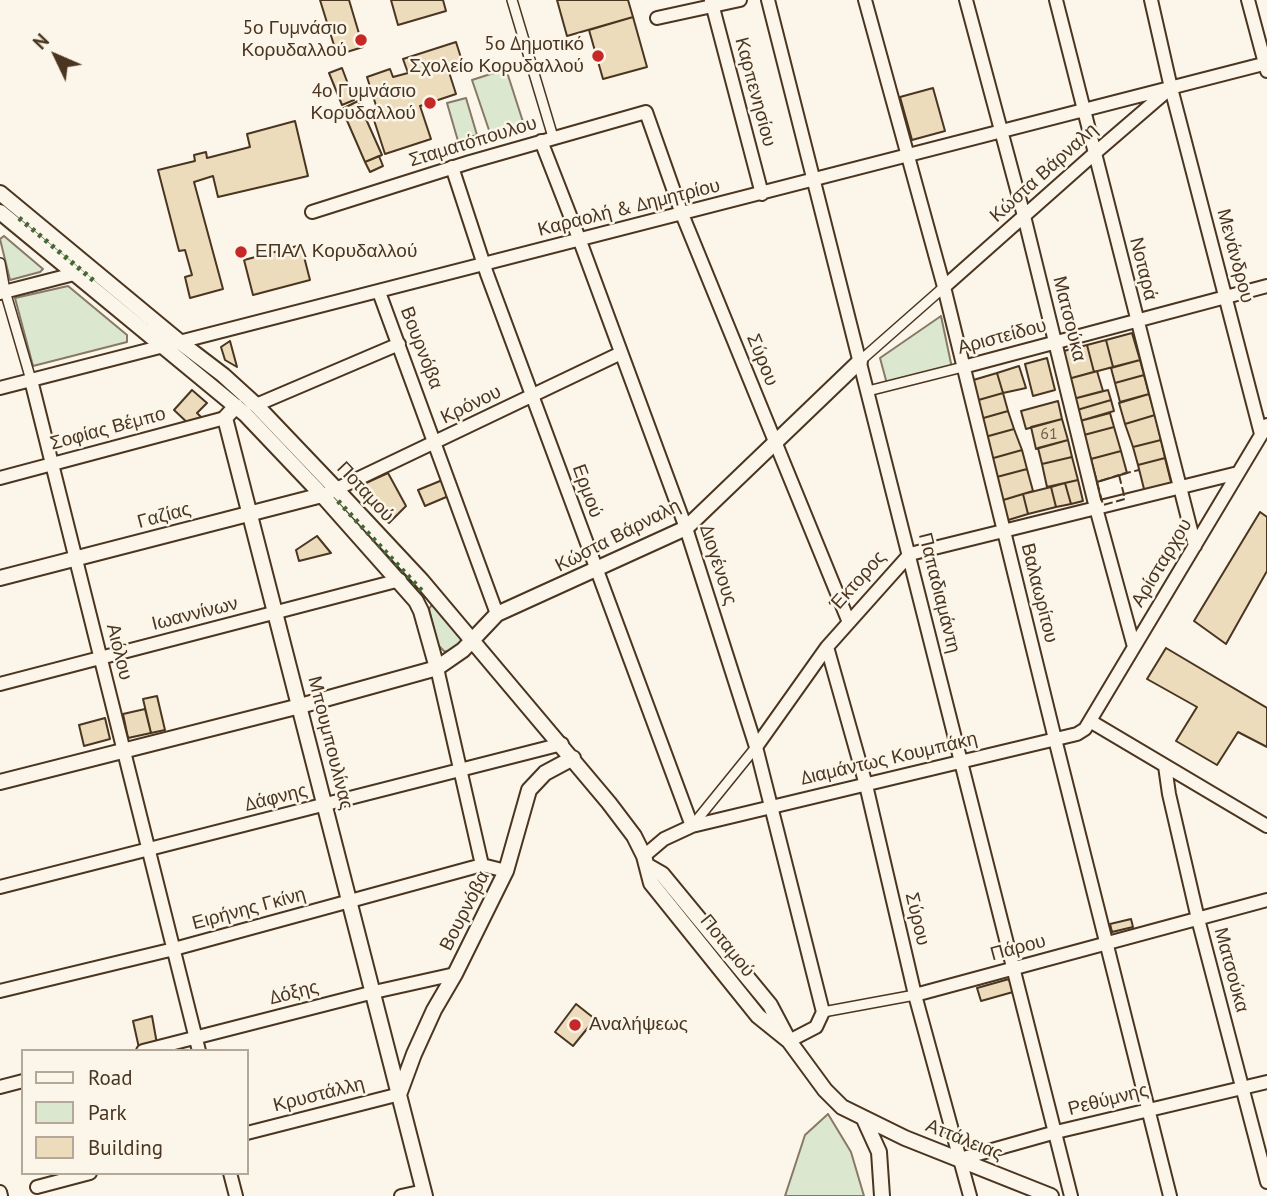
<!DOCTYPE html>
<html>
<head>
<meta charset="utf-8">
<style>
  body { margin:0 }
  #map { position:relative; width:1267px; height:1196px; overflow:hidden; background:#fbf6e9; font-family:"PT Sans",sans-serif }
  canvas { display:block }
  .legend { position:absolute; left:21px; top:1049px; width:228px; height:126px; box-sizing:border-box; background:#fbf6e9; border:2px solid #b4a999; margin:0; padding:9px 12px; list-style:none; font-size:21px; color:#4a3520 }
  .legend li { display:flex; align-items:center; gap:14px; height:35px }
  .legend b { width:35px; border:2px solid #b4a999 }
  .north { position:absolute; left:21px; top:21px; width:70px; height:70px; -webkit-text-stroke:5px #fbf6e9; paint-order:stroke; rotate:314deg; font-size:19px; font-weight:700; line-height:28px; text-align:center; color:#4a3520 }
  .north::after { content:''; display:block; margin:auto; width:24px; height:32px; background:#4a3520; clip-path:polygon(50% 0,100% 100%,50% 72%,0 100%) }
</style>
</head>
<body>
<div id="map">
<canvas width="1267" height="1196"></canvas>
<ul class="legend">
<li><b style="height:9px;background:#fbf6e9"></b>Road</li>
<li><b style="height:19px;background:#dce7d0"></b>Park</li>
<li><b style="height:19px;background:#ecdcbc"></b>Building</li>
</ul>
<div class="north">N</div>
</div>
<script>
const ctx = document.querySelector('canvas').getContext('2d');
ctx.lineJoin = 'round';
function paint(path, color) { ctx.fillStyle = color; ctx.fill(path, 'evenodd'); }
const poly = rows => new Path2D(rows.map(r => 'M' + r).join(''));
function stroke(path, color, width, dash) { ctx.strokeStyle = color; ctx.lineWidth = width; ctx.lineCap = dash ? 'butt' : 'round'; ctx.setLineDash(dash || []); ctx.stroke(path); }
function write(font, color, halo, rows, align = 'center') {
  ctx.font = font + ' "PT Sans",sans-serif'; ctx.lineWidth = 5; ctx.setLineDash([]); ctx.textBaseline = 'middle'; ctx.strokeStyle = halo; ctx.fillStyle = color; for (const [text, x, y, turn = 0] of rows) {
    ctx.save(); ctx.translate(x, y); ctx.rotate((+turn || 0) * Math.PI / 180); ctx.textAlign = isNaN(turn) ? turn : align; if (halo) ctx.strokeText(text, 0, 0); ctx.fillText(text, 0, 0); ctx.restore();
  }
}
const green = poly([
  [506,69,524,125,491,136,472,80,506,69],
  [466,98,477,135,458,141,447,103,466,98],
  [4,236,43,269,40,272,10,280,0,239,4,236],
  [68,286,127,335,127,342,33,366,15,298,68,286],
  [941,316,952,368,887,384,880,358,941,316],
  [431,606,435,606,461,636,461,644,452,652,444,651,438,645,429,609,431,606],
  [828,1114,851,1152,864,1196,785,1196,805,1135,828,1114]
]);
const building = poly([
  [320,0,349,0,363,47,337,55,320,0],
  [391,0,443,0,446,11,398,25,391,0],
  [557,0,628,0,633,17,567,36,557,0],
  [633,17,647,67,603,79,589,30,633,17],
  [456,42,463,64,448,69,456,94,420,106,431,139,385,154,373,117,379,115,367,77,390,69,393,77,408,73,403,59,456,42],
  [342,68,354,100,342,105,329,73,342,68],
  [933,88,945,131,912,140,900,97,933,88],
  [358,101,382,155,365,162,342,109,358,101],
  [295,121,308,176,218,197,213,176,194,182,223,289,190,298,185,277,192,275,185,250,179,251,158,170,195,161,194,155,206,152,207,158,250,147,247,134,295,121],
  [379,156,383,166,370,172,365,162,379,156],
  [301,245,310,280,253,295,244,260,301,245],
  [1132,333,1140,360,1113,367,1106,340,1132,333],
  [1106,340,1113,367,1094,372,1087,345,1106,340],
  [230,341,237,367,225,360,221,347,230,341],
  [1087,345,1094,372,1068,379,1060,352,1087,345],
  [1047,358,1055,390,1033,396,1025,364,1047,358],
  [1140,360,1144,375,1115,383,1111,368,1140,360],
  [1019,366,1026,388,1003,393,997,373,1019,366],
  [1097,371,1103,391,1073,399,1068,379,1097,371],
  [997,373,1003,393,975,401,970,381,997,373],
  [1144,375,1149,394,1120,402,1115,383,1144,375],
  [192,390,207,403,197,413,201,417,192,427,174,410,192,390],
  [1108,390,1111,400,1077,410,1073,399,1108,390],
  [1003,393,1008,411,980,419,975,401,1003,393],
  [1149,394,1155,415,1125,424,1119,403,1149,394],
  [1111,400,1114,411,1080,421,1077,410,1111,400],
  [1058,401,1062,419,1026,429,1021,411,1058,401],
  [1008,411,1014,429,985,437,980,419,1008,411],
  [1110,413,1114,427,1084,435,1080,421,1110,413],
  [1155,415,1161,440,1133,447,1125,424,1155,415],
  [1062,419,1068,440,1036,449,1031,427,1062,419],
  [1114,427,1121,451,1091,459,1084,435,1114,427],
  [1014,429,1022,450,990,459,985,437,1014,429],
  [1068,440,1072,457,1042,464,1038,448,1068,440],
  [1161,440,1165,458,1138,465,1133,447,1161,440],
  [1022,450,1027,469,993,478,990,459,1022,450],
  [1121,451,1127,473,1097,482,1091,459,1121,451],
  [1072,457,1078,480,1047,487,1042,464,1072,457],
  [1165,458,1172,486,1145,493,1138,465,1165,458],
  [1027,469,1033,491,1000,501,993,478,1027,469],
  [388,473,406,506,389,523,355,488,388,473],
  [445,479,451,495,425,506,418,490,445,479],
  [1078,480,1083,501,1071,504,1065,483,1078,480],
  [1065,483,1071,504,1056,507,1051,487,1065,483],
  [1051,487,1056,507,1028,514,1023,494,1051,487],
  [1023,494,1028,514,1005,521,1000,501,1023,494],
  [1260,512,1267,517,1267,571,1226,644,1194,621,1260,512],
  [317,536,331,553,299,561,296,550,317,536],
  [1166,648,1267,708,1267,747,1238,732,1217,765,1176,741,1197,707,1147,679,1166,648],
  [157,696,165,730,151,733,143,699,157,696],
  [145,709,151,733,128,738,123,714,145,709],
  [105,718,110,739,84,746,79,725,105,718],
  [1131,919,1133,927,1112,932,1110,924,1131,919],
  [1009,979,1013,992,981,1001,977,988,1009,979],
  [576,1004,595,1019,573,1046,555,1032,576,1004],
  [152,1016,157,1044,139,1048,133,1021,152,1016]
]);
const pedestrian = poly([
  [512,0,553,137],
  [0,263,5,291,31,380],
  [860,361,944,287],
  [868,391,963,367],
  [692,826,756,747],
  [823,1012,915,995]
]);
const minor = poly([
  [711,0,762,194],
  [768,0,1071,1196],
  [865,0,944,287,1055,739,1170,1196],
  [966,0,1024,216,1096,508,1134,647],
  [1056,0,1195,546],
  [1151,0,1171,88,1261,434],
  [1248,0,1267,71],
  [657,18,740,0],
  [541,141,580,241,686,528,756,747,823,1012,816,1027,789,1041],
  [452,167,487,274,692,826],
  [312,212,470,162,646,112,682,214,848,620],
  [944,287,1095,153,1167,91],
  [379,292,497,614],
  [0,293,74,274],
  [963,367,1267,286],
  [31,380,199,1051],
  [0,388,1267,63],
  [256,405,399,344],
  [0,478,225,418],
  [328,493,621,353],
  [827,647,866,785,915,995,970,1196],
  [437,668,482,865],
  [0,684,400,580],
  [1090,721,1267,826],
  [756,747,827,647,910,554,1238,473],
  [1165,766,1169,794,1198,919,1267,1182],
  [644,856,664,839,692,826,1077,734,1085,729,1267,425],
  [0,887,562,744],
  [0,991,174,949,482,865,506,871],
  [915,995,1267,900],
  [143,1051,374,992,455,974],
  [0,1087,23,1081],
  [247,1133,400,1094],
  [960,1159,1056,1132,1267,1082],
  [230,1173,236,1196],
  [37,1187,90,1173],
  [0,1192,1,1196],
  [401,1196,424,1191,423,1196]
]);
const tertiary = poly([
  [0,193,181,343,223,375,256,405,337,490,422,581,609,803,634,836,644,856,651,883,758,1016,789,1041],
  [0,212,245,414,322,495,416,601,421,611,437,668],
  [236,406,225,418,425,1196],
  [0,578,322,495],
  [0,782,300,706,437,668,463,650,497,614,686,528,860,361],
  [648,866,662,874,770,1005,789,1041,825,1090,842,1107,905,1138,1051,1196],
  [400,1092,414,1054,434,1010,455,974,506,871,529,790,545,773,573,758],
  [864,1119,879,1152,882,1196]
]);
const hedge = poly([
  [19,218,94,281],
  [338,501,422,591]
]);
const fence = poly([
  [1122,474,1139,470],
  [1119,475,1125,499,1103,505,1097,482,1119,475]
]);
const markers = [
  [361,40,7,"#c62828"],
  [598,56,7,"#c62828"],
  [430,103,7,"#c62828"],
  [241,252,7,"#c62828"],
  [575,1025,7,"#c62828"]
];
const numberNames = [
  ["61",1049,434]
];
const poiNames = [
  ["5ο Γυμνάσιο",347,29],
  ["Κορυδαλλού",347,51],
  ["5ο Δημοτικό",584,45],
  ["Σχολείο Κορυδαλλού",584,67],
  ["4ο Γυμνάσιο",416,92],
  ["Κορυδαλλού",416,114],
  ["ΕΠΑΛ Κορυδαλλού",255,252,"left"],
  ["Αναλήψεως",589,1025,"left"]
];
const streetNames = [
  ["Καρπενησίου",755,92,75],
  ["Σταματόπουλου",473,142,-17],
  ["Κώστα Βάρναλη",1044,173,-42],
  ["Καραολή & Δημητρίου",629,208,-14],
  ["Μενάνδρου",1235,256,75],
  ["Νοταρά",1143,269,76],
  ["Ματσούκα",1069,319,76],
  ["Αριστείδου",1002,337,-15],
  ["Βουρνόβα",421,348,69],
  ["Σύρου",762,360,68],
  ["Κρόνου",471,405,-26],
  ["Σοφίας Βέμπο",108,429,-15],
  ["Ερμού",587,491,70],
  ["Ποταμού",365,492,47],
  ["Γαζίας",164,516,-15],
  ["Κώστα Βάρναλη",618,536,-27],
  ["Αρίσταρχου",1162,563,-59],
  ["Διογένους",718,565,72],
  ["Έκτορος",858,581,-48],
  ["Παπαδιαμάντη",939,593,76],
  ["Βαλαωρίτου",1039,593,76],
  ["Ιωαννίνων",195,614,-14],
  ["Αιόλου",119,652,76],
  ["Μπουμπουλίνας",330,743,76],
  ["Διαμάντως Κουμπάκη",889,759,-13],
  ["Δάφνης",276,798,-14],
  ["Ειρήνης Γκίνη",249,909,-15],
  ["Βουρνόβα",465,911,-63],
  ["Σύρου",917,919,77],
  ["Ποταμού",727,946,51],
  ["Πάρου",1018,948,-15],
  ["Ματσούκα",1231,970,75],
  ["Δόξης",294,993,-14],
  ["Κρυστάλλη",319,1095,-14],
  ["Ρεθύμνης",1108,1100,-14],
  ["Αττάλειας",964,1140,22]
];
paint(green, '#dce7d0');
stroke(green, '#887966', 2);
paint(building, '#ecdcbc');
stroke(building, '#4a3520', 2);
stroke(pedestrian, '#4a3520', 12);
stroke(minor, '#4a3520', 16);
stroke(tertiary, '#4a3520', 18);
stroke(pedestrian, '#fbf6e9', 9);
stroke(minor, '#fbf6e9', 12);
stroke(tertiary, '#fbf6e9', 14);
stroke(hedge, '#436837', 5, [3.5, 5]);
stroke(fence, '#4a3520', 2, [9, 3.5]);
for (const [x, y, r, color] of markers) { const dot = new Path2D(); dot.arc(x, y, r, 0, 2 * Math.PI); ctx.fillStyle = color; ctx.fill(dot); stroke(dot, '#fbf6e9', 2.5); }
write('16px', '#725f47', null, numberNames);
write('19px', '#4a3520', '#fbf6e9', poiNames, 'right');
write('19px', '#4a3520', '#fbf6e9', streetNames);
</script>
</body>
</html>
